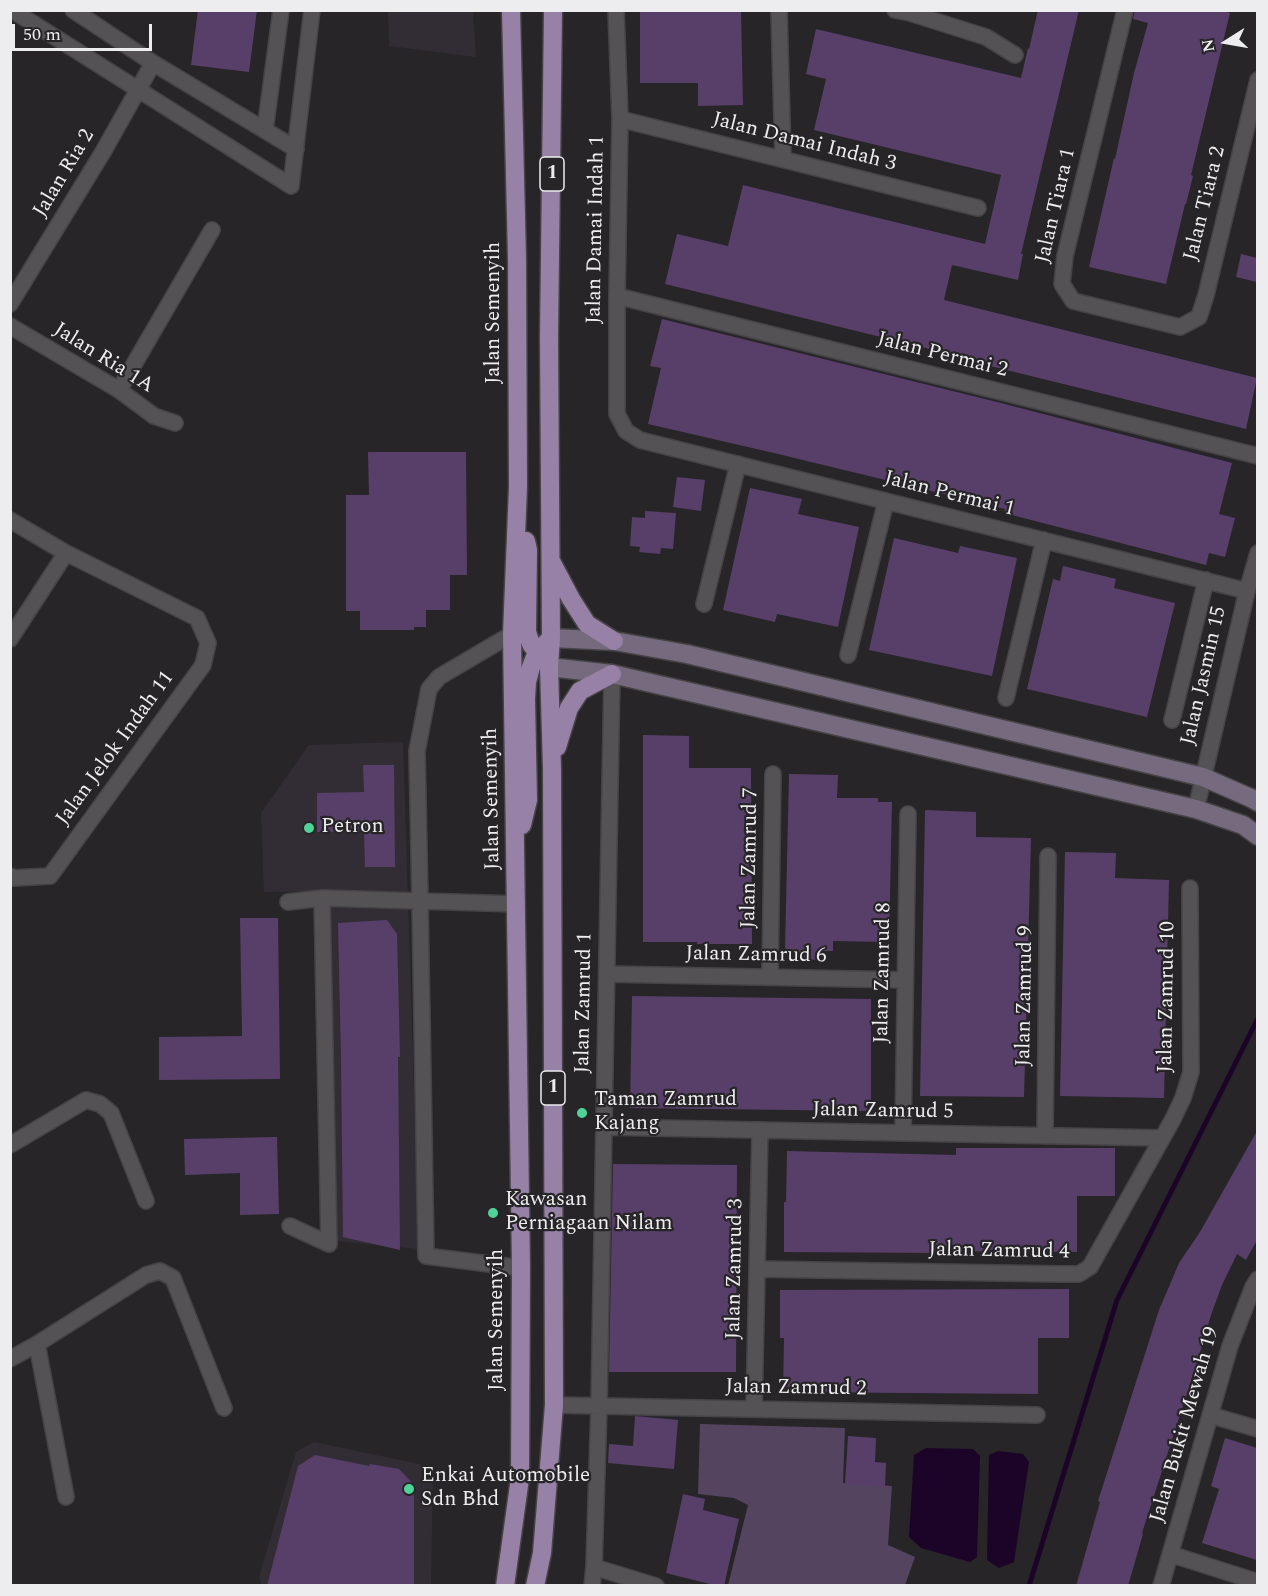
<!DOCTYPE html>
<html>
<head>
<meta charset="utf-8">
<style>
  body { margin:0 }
  #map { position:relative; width:1268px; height:1596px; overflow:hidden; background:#272528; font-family:Spectral,serif }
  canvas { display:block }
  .frame { position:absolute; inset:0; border:12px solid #edecee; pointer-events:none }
  .north { position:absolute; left:1196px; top:12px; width:60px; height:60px; -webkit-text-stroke:4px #272528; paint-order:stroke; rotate:259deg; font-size:16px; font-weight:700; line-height:24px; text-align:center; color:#edecee }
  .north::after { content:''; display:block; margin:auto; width:21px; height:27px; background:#edecee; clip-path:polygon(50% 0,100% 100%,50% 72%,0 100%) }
  .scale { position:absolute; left:12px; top:24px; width:140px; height:27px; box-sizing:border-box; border:3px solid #edecee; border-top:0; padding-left:8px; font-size:18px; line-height:21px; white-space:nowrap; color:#edecee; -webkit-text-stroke:4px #272528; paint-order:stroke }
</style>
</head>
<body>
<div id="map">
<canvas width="1268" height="1596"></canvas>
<div class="frame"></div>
<div class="north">N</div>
<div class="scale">50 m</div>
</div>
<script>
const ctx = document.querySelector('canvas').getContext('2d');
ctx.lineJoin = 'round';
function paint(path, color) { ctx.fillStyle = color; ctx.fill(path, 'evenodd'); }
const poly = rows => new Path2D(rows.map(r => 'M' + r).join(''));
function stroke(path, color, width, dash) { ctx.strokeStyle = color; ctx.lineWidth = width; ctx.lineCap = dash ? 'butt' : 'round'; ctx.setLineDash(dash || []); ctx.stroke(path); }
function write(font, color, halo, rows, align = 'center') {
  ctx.font = font + ' Spectral,serif'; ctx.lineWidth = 4.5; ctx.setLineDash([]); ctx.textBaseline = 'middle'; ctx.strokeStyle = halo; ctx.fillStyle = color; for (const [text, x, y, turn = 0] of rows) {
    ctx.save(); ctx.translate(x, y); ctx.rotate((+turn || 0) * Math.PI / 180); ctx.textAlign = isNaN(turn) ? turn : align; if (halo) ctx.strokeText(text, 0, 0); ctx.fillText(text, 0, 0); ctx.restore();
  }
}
const built = poly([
  [388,11,473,11,476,57,389,46],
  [403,742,419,1249,336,1241,329,891,264,892,261,813,309,745],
  [314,1442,433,1467,431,1585,262,1585,259,1577,296,1452]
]);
const green = poly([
  [700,1424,845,1428,843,1483,892,1486,888,1545,915,1557,905,1585,728,1585,748,1505,734,1498,698,1494]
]);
const water = poly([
  [926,1448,973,1449,980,1456,977,1557,970,1562,921,1548,909,1537,914,1455],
  [998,1451,1023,1454,1029,1462,1014,1562,999,1568,987,1560,989,1455]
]);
const stream = poly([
  [1029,1586,1117,1300,1258,1018]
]);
const building = poly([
  [198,10,257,10,249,72,191,65],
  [640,10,741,10,743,105,698,106,698,83,640,83],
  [1038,10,1079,10,1021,254,1023,254,1018,280,952,265,944,300,1257,378,1246,429,966,360,950,356,950,354,665,284,677,234,728,246,743,185,985,244,1001,175,814,130,826,79,806,74,816,29,1021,78,1028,48,1029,49],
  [1135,10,1220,10,1230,13,1191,175,1193,176,1186,204,1185,204,1166,284,1089,267,1114,158,1115,159,1134,73,1148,23,1133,19],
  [1241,254,1257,258,1257,282,1236,277],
  [662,319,1001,403,1232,463,1219,514,1235,518,1225,557,1209,553,1206,565,1004,513,1005,509,774,453,648,424,661,368,650,366],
  [368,452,466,452,467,575,450,575,450,610,426,610,426,627,414,627,414,630,360,630,360,611,346,611,346,495,369,495],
  [677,477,705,480,701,511,673,507],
  [750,488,802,499,798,514,859,527,838,627,777,614,775,622,723,610],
  [645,511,676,513,673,549,661,548,660,554,639,552,640,547,630,546,632,517,645,518],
  [894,538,958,553,960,546,1017,558,992,676,869,650],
  [1063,566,1116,579,1114,588,1175,603,1147,717,1027,689,1053,579,1060,581],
  [643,735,689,736,689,768,751,768,752,944,697,944,697,942,643,942],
  [363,765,394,765,395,867,365,867,364,831,317,832,317,793,364,792],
  [789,774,838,775,837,798,878,798,878,802,892,802,889,942,833,941,833,951,820,951,820,960,793,959,793,950,785,950],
  [925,810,976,812,976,837,1031,838,1024,1097,920,1096],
  [1065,852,1116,853,1115,878,1169,880,1164,1098,1060,1096],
  [240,918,278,918,280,1079,159,1080,159,1037,242,1036],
  [387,920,397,934,400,1057,398,1057,400,1250,343,1237,341,1058,338,923],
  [632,996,871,999,871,1111,630,1108],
  [1257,1131,1257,1240,1246,1260,1237,1254,1222,1285,1211,1315,1199,1356,1142,1533,1143,1534,1128,1586,1076,1586,1100,1502,1098,1501,1159,1310,1179,1263,1200,1232],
  [277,1137,279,1214,240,1215,240,1173,185,1175,184,1139],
  [956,1148,1115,1148,1115,1196,1077,1196,1077,1252,941,1251,941,1253,784,1252,784,1202,786,1202,787,1151,956,1155],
  [613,1164,737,1165,736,1372,609,1372],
  [1069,1289,1069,1338,1038,1338,1038,1394,783,1392,784,1338,780,1338,780,1290],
  [635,1416,678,1420,674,1469,608,1463,609,1444,633,1446],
  [848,1436,876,1438,875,1462,886,1463,885,1487,845,1484],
  [1225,1438,1257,1448,1257,1560,1202,1543,1219,1489,1211,1486],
  [315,1455,369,1466,370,1464,399,1469,414,1485,414,1586,267,1586,298,1466],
  [683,1494,705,1499,703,1510,739,1519,724,1586,718,1586,666,1573]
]);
const street = poly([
  [12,10,291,186,312,10],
  [73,10,153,63,296,149],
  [616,10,620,119,617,296,617,414,626,431,640,440,1247,591],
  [779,10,783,159],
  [895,10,910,13,986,37,1015,55],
  [1125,10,1065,256,1062,284,1073,301,1180,327,1199,317,1206,295,1258,80],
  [620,119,978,208],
  [265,130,281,10],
  [617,296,1258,456],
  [10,304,103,152,153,63],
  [10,326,119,390,154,416,175,423],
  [119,390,212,230],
  [10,520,66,553,197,618,208,643,203,665,50,876,14,878,10,876],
  [704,604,738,464],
  [512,634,439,677,429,689,417,751,420,901,426,1256,521,1268],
  [10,639,66,553],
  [848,655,886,501],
  [1006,698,1044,540],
  [1172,720,1206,580],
  [1196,809,1247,591,1258,553],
  [288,902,322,898,517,904],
  [607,974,905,980],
  [770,977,773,774],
  [604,1127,1162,1138],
  [903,1133,908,814],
  [1045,1136,1048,856],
  [10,1145,86,1100,100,1104,111,1113,146,1201],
  [290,1226,329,1244,322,898],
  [757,1269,1060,1274,1079,1274,1090,1267,1173,1119,1183,1098,1191,1072,1190,888],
  [37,1344,66,1497],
  [10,1359,37,1344,146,1275,160,1271,173,1278,224,1408],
  [554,1405,1037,1415],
  [754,1409,760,1130],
  [1210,1415,1258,1429],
  [1170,1554,1258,1582],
  [594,1567,656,1586],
  [592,1586,594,1567,599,1405,612,674],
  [1161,1586,1230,1346,1253,1287,1258,1279]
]);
const secondary = poly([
  [551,638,614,641,687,654,1203,777,1253,799,1258,802],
  [549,667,612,674,1196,809,1243,825,1258,836]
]);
const primary = poly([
  [526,541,528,550,527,632,531,644,544,661],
  [552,563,571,599,587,624,614,641],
  [557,747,569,708,580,691,612,674],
  [522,825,528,800,526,699,527,682,531,667,537,652,551,638],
  [505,1586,520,1478,521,1268,512,634,518,487,517,259,511,10],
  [535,1586,542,1553,554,1405,552,769,549,667,551,638,549,337,553,10]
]);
const markers = [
  [309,828,6,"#50d398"],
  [582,1113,6,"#50d398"],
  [493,1213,6,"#50d398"],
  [409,1489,6,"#50d398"]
];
const shields = [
  [552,174,24],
  [553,1088,24]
];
const shieldNames = [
  ["1",552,174],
  ["1",553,1088]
];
const streetNames = [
  ["Jalan Damai Indah 3",804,143,14],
  ["Jalan Ria 2",65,174,-59],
  ["Jalan Tiara 2",1206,204,-76],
  ["Jalan Tiara 1",1057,206,-77],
  ["Jalan Damai Indah 1",597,230,-89],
  ["Jalan Semenyih",495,313,-90],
  ["Jalan Permai 2",942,356,14],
  ["Jalan Ria 1A",103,359,32],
  ["Jalan Permai 1",949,495,14],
  ["Jalan Jasmin 15",1205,676,-77],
  ["Jalan Jelok Indah 11",116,749,-54],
  ["Jalan Semenyih",493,799,-91],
  ["Jalan Zamrud 7",751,858,-89],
  ["Jalan Zamrud 6",756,956,1],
  ["Jalan Zamrud 8",884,973,-89],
  ["Jalan Zamrud 9",1026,996,-89],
  ["Jalan Zamrud 10",1168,997,-89],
  ["Jalan Zamrud 1",585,1003,-89],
  ["Jalan Zamrud 5",883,1112,1],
  ["Jalan Zamrud 4",999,1252,1],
  ["Jalan Zamrud 3",736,1269,-89],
  ["Jalan Semenyih",498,1320,-90],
  ["Jalan Zamrud 2",796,1389,1],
  ["Jalan Bukit Mewah 19",1186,1425,-74]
];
const poiNames = [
  ["Petron",321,828],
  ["Taman Zamrud",594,1101],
  ["Kajang",594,1125],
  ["Kawasan",505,1201],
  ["Perniagaan Nilam",505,1225],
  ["Enkai Automobile",421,1477],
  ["Sdn Bhd",421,1501]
];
paint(built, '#322d35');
paint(green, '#544460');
paint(water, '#1c0429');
stroke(stream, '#1c0429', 5);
paint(building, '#583f69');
stroke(street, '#454346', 18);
stroke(secondary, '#454346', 21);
stroke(primary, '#454346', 21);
stroke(street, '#545255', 15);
stroke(secondary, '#766a7e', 18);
stroke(primary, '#9781a7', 18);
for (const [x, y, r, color] of markers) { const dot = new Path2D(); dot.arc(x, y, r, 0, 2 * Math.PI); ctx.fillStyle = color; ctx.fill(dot); stroke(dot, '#272528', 2); }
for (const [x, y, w] of shields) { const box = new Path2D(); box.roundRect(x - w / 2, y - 17, w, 34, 4.5); ctx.fillStyle = '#272528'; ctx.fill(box); stroke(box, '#edecee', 1.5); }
write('bold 20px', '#edecee', null, shieldNames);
write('21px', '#edecee', '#272528', streetNames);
write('21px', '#edecee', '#272528', poiNames, 'left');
</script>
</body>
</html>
